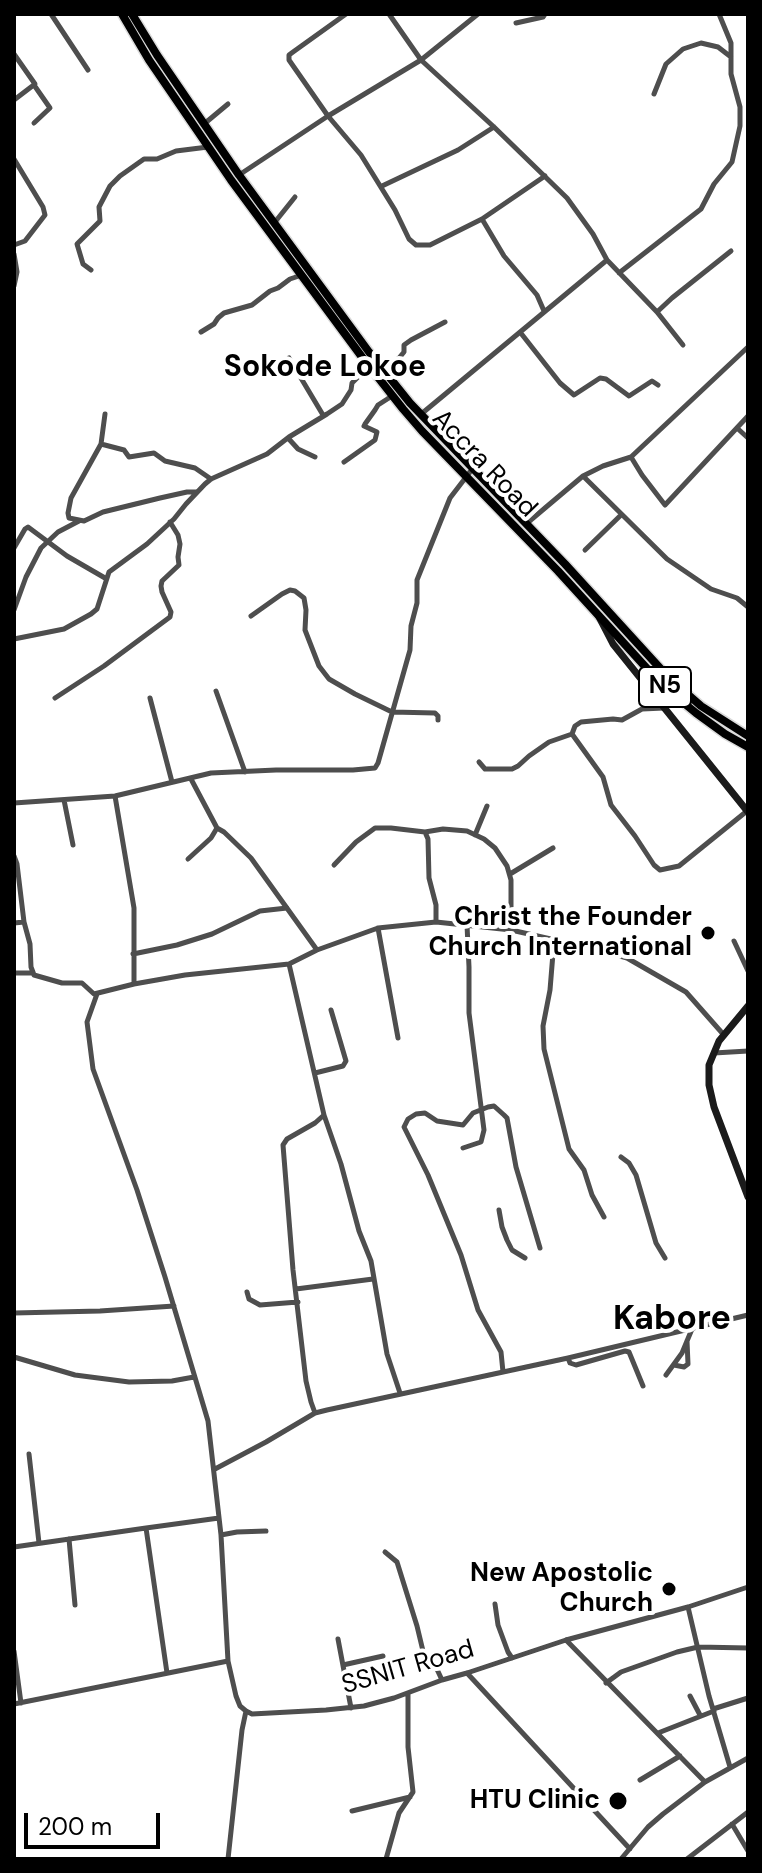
<!DOCTYPE html>
<html>
<head>
<meta charset="utf-8">
<style>
  body { margin:0 }
  #map { position:relative; width:762px; height:1873px; overflow:hidden; background:#fff; font-family:"DM Sans",sans-serif }
  canvas { display:block }
  .frame { position:absolute; inset:0; border:16px solid #000; pointer-events:none }
  .scale { position:absolute; left:24px; top:1813px; width:136px; height:36px; box-sizing:border-box; border:4px solid #000; border-top:0; padding-left:10px; font-size:24px; line-height:28px; white-space:nowrap; color:#000; -webkit-text-stroke:6px #fff; paint-order:stroke }
</style>
</head>
<body>
<div id="map">
<canvas width="762" height="1873"></canvas>
<div class="frame"></div>
<div class="scale">200 m</div>
</div>
<script>
const ctx = document.querySelector('canvas').getContext('2d');
ctx.lineJoin = 'round';
const poly = rows => new Path2D(rows.map(r => 'M' + r).join(''));
function stroke(path, color, width, dash) { ctx.strokeStyle = color; ctx.lineWidth = width; ctx.lineCap = dash ? 'butt' : 'round'; ctx.setLineDash(dash || []); ctx.stroke(path); }
function write(font, color, halo, rows, align = 'center') {
  ctx.font = font + ' "DM Sans",sans-serif'; ctx.lineWidth = 8; ctx.setLineDash([]); ctx.textBaseline = 'middle'; ctx.strokeStyle = halo; ctx.fillStyle = color; for (const [text, x, y, turn = 0] of rows) {
    ctx.save(); ctx.translate(x, y); ctx.rotate((+turn || 0) * Math.PI / 180); ctx.textAlign = isNaN(turn) ? turn : align; if (halo) ctx.strokeText(text, 0, 0); ctx.fillText(text, 0, 0); ctx.restore();
  }
}
const minor = poly([
  [51,14,88,70],
  [346,14,293,52,289,55,289,60,328,116,361,155,395,210,409,239,416,245,430,245,482,219,545,176],
  [389,14,421,60,494,127,567,198,593,234,607,260,657,312,683,345],
  [516,23,543,17,545,14],
  [14,54,35,84,14,100],
  [34,85,50,108,34,123],
  [654,94,666,64,683,49,701,43,718,47,731,57],
  [204,124,228,104],
  [14,159,43,207,45,215,25,241,14,245],
  [239,175,328,116,421,60,478,14],
  [382,186,458,150,494,127],
  [482,219,504,256,537,295,544,311],
  [275,222,295,197],
  [14,254,17,272,14,286],
  [91,270,83,264,77,244,100,221,99,207,110,186,120,176,144,159,157,159,176,151,208,147],
  [619,273,701,209,714,184,732,162,740,126,740,107,731,74,731,43,719,14],
  [657,312,672,298,731,251],
  [201,332,214,324,218,318,224,313,252,305,270,291,278,288,290,279,302,275],
  [520,332,560,383,574,395,600,378,606,379,629,396,652,381,658,385],
  [289,358,323,415],
  [383,369,399,358,404,352,404,345,411,340,445,322],
  [105,414,101,444,71,498,68,513,69,518,84,521,103,512,160,498,187,492,196,492],
  [420,415,607,260],
  [737,428,748,438],
  [288,438,298,449,315,457],
  [101,444,124,450,129,457,154,453,165,461,195,468,211,479],
  [631,457,642,475,665,505,748,416],
  [344,462,375,440,377,432,364,426,365,424,375,410,378,405,392,396],
  [583,476,667,559,711,589,737,598,748,607],
  [526,524,583,476,603,466,631,457,748,347],
  [14,548,25,529,28,527,67,556,105,578],
  [585,550,621,515],
  [14,610,26,577,41,548,58,532,79,521],
  [251,616,282,594,290,590,295,591,304,598,306,610,305,630,319,666,329,679,355,694,392,712,435,713,438,716,438,720],
  [14,639,64,629,91,614,97,609,109,572,147,544,174,519,186,504,205,484,211,479,267,454,289,437,327,414,342,404,351,390,352,383,358,377,372,369],
  [216,691,245,772],
  [55,698,104,666,170,617,171,612,162,592,161,586,162,581,179,565,178,557,180,544,178,535,170,522],
  [150,698,172,782],
  [572,734,603,777,611,805,635,836,654,865,660,870,679,866,747,811],
  [479,762,485,769,512,769,518,766,529,756,549,742,572,734,575,726,581,722,613,719,622,720,642,709,664,708],
  [191,779,217,828,224,832,251,858,317,950],
  [115,796,134,908,134,984],
  [64,800,73,845],
  [14,803,115,796,211,773,276,770,353,770,375,768,378,763,410,650,411,626,417,603,417,580,450,498,473,468],
  [425,832,428,839,429,878,436,905,436,922],
  [475,835,487,806],
  [14,856,17,864,24,922],
  [188,859,211,838,217,828],
  [334,865,356,842,375,828,391,828,425,832,443,829,467,831,484,839,495,848,507,866,511,880,511,930],
  [510,874,553,848],
  [14,923,24,922,30,944,31,967,34,975,62,983,82,983,94,994,134,984,185,975,289,964,317,950,378,928,436,922,511,930,595,949,627,958,686,992,723,1034],
  [378,928,398,1038],
  [554,941,550,990,543,1026,544,1049,569,1149,584,1170,592,1195,604,1217],
  [734,941,748,971],
  [133,954,177,945,212,934,260,911,287,908],
  [289,964,324,1115,341,1164,359,1231,371,1261,387,1354,400,1393],
  [14,973,32,973],
  [97,994,87,1022,93,1069,137,1190,165,1277,208,1421,221,1535,228,1661],
  [714,1053,748,1051],
  [315,1073,343,1066,346,1061,331,1010],
  [463,1148,481,1142,484,1130,469,1013,469,967,467,925],
  [621,1157,629,1163,636,1175,656,1243,665,1258],
  [499,1210,502,1227,507,1240,512,1250,525,1258],
  [296,1289,373,1279],
  [247,1292,249,1299,260,1305,298,1302],
  [14,1313,100,1311,174,1306],
  [14,1357,75,1375,129,1382,172,1381,194,1377],
  [568,1358,570,1363,576,1365,625,1351,629,1352,643,1386],
  [674,1365,684,1367,688,1364,687,1341],
  [503,1372,501,1352,478,1310,461,1255,428,1175,404,1127,408,1119,416,1114,425,1113,437,1121,463,1125,473,1113,488,1107,494,1106,504,1115,507,1118,516,1167,540,1248],
  [666,1375,682,1353,692,1329],
  [315,1413,311,1402,306,1381,293,1270,283,1145,287,1139,315,1123,324,1115],
  [29,1454,39,1543],
  [215,1469,266,1442,315,1413,327,1410,568,1358,748,1315],
  [146,1528,219,1518],
  [221,1535,237,1532,266,1531],
  [69,1539,75,1605],
  [14,1547,146,1528,167,1673],
  [385,1552,397,1562,417,1626,423,1651,435,1665,442,1680],
  [495,1604,498,1625,508,1652,512,1658],
  [688,1607,709,1696,730,1767],
  [338,1639,351,1708],
  [566,1640,705,1782],
  [14,1651,21,1703],
  [343,1665,383,1656],
  [467,1673,630,1849],
  [606,1683,621,1672,677,1652,698,1647,748,1648],
  [690,1696,700,1715],
  [14,1704,228,1661,236,1696,240,1706,246,1711,252,1714,326,1710,364,1706,394,1698,442,1680,467,1673,566,1640,688,1607,748,1587],
  [713,1709,748,1698],
  [658,1733,714,1711],
  [640,1780,680,1756],
  [352,1811,410,1797],
  [732,1824,748,1851],
  [228,1859,242,1730,246,1711],
  [386,1859,399,1813,413,1792,408,1747,408,1693],
  [621,1859,648,1827,663,1814,705,1782,748,1758],
  [687,1859,748,1812]
]);
const secondary = poly([
  [599,617,613,644,748,812],
  [748,1006,719,1041,709,1065,709,1085,714,1107,748,1197]
]);
const primary = poly([
  [122,14,149,60,231,180,362,357,403,409,422,431,558,571,662,685,696,713,725,734,748,747],
  [132,14,157,55,239,175,369,352,410,403,565,564,669,678,701,706,748,736]
]);
const markers = [
  [708,933,8,"#000"],
  [669,1589,8,"#000"],
  [618,1801,10,"#000"]
];
const shields = [
  [665,687,52]
];
const shieldNames = [
  ["N5",665,687]
];
const streetNames = [
  ["Accra Road",484,464,46],
  ["SSNIT Road",408,1668,-16]
];
const poiNames = [
  ["Christ the Founder",692,918],
  ["Church International",692,948],
  ["New Apostolic",653,1574],
  ["Church",653,1604],
  ["HTU Clinic",600,1801]
];
const quarterNames = [
  ["Sokode Lokoe",325,368]
];
const districtNames = [
  ["Kabore",672,1320]
];
stroke(primary, '#dbdbdb', 11);
stroke(minor, '#4e4e4e', 5);
stroke(secondary, '#1b1b1b', 7);
stroke(primary, '#000', 8);
for (const [x, y, r, color] of markers) { const dot = new Path2D(); dot.arc(x, y, r, 0, 2 * Math.PI); ctx.fillStyle = color; ctx.fill(dot); stroke(dot, '#fff', 3); }
for (const [x, y, w] of shields) { const box = new Path2D(); box.roundRect(x - w / 2, y - 20, w, 40, 6); ctx.fillStyle = '#fff'; ctx.fill(box); stroke(box, '#000', 2); }
write('bold 24px', '#000', null, shieldNames);
write('26px', '#000', '#fff', streetNames);
write('bold 26px', '#000', '#fff', poiNames, 'right');
write('bold 30px', '#000', '#fff', quarterNames);
write('bold 34px', '#000', '#fff', districtNames);
</script>
</body>
</html>
